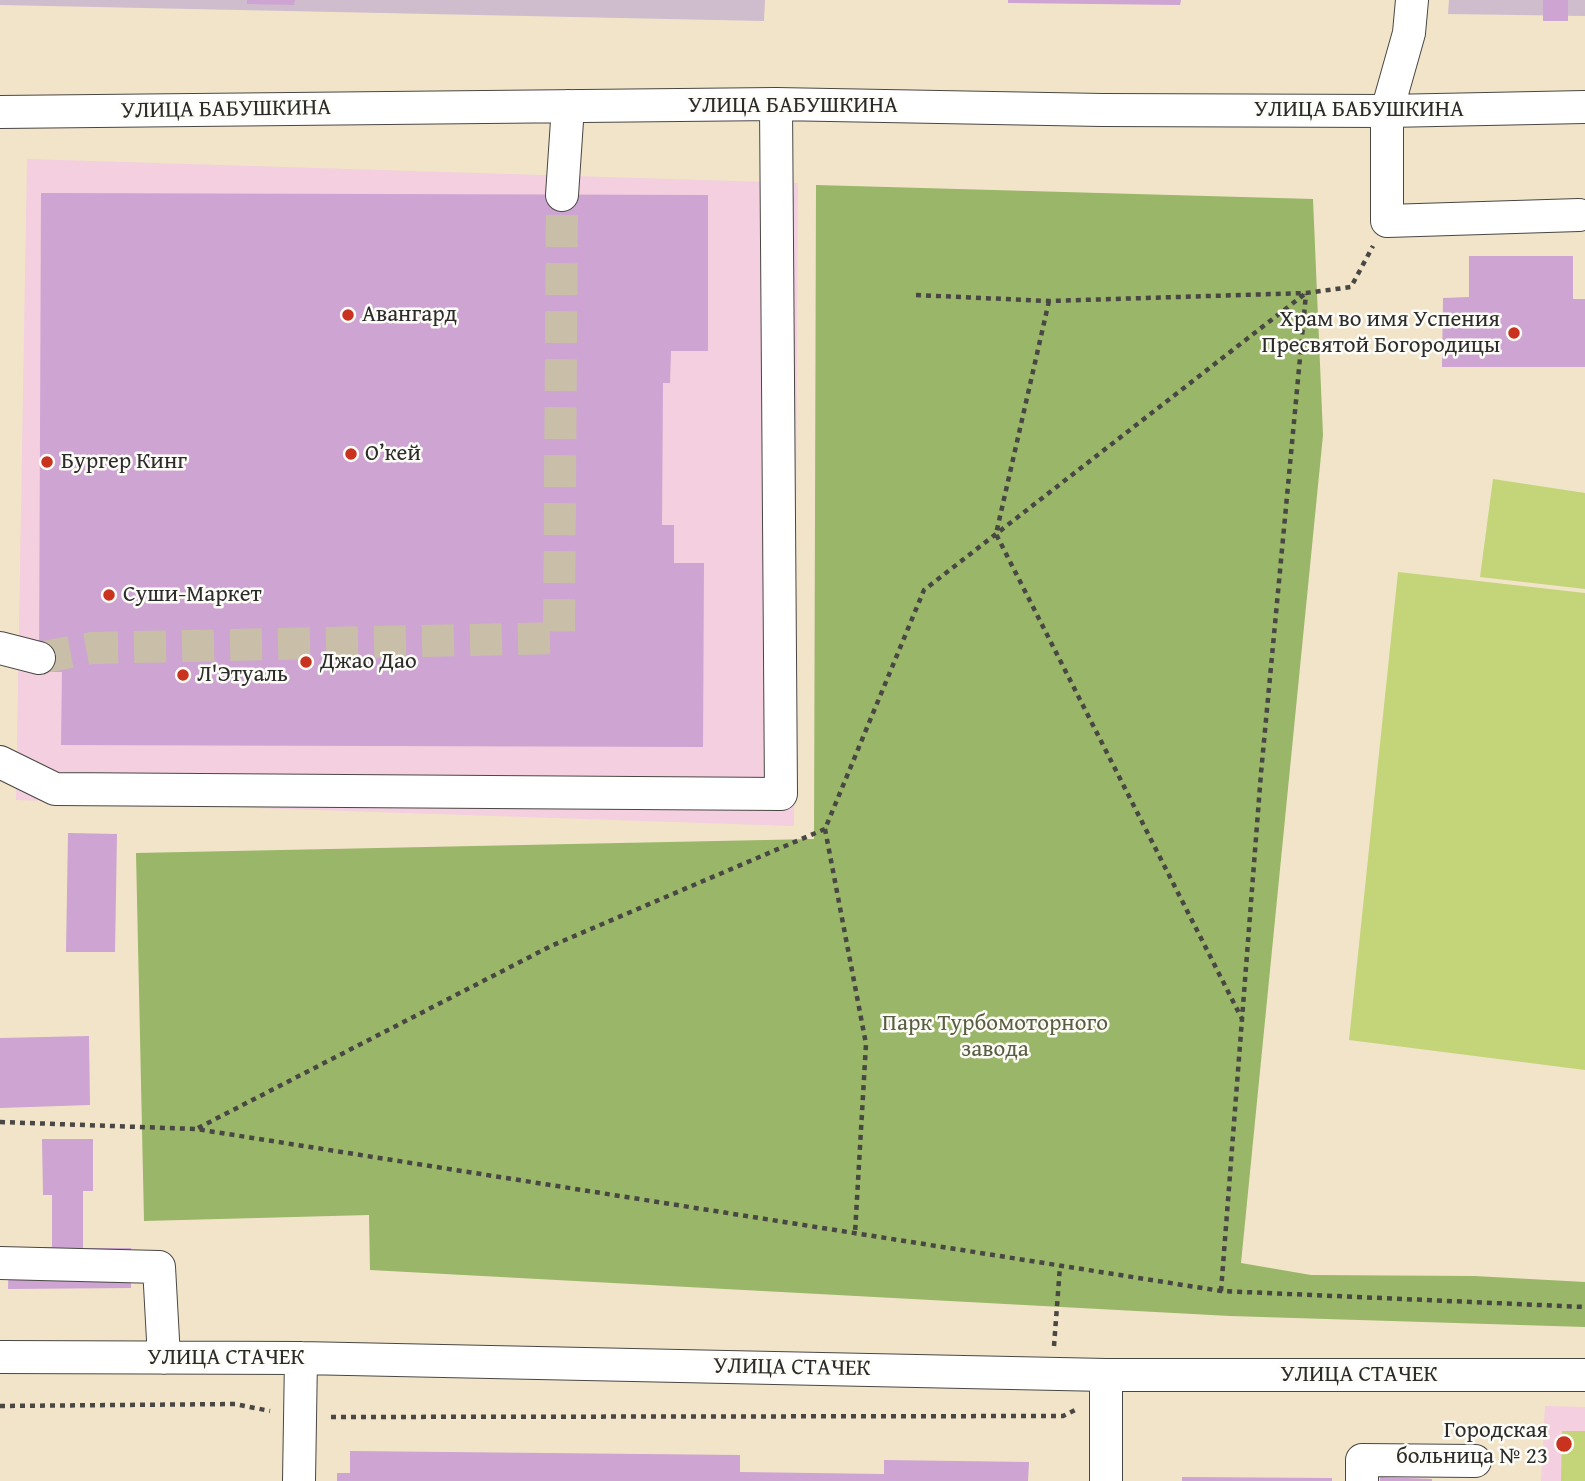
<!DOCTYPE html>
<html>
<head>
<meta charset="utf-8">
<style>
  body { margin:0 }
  canvas { display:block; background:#f1e4c9 }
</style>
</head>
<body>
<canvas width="1585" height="1481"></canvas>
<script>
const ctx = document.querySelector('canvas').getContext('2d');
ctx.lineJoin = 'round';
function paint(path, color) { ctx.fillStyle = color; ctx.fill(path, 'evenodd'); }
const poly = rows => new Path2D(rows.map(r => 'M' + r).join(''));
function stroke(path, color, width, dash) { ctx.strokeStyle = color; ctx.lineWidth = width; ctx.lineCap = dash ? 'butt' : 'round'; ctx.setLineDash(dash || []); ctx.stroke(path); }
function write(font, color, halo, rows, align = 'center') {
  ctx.font = font + ' "Gentium Book Plus",serif'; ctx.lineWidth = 5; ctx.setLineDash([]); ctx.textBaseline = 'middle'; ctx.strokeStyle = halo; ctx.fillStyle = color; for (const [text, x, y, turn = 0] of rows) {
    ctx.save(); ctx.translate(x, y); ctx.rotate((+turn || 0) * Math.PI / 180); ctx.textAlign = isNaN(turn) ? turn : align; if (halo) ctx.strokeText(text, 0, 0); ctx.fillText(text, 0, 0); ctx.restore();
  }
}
const built = poly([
  [27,159,798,183,794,826,16,800],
  [1545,1406,1585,1407,1585,1481,1541,1481]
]);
const industrial = poly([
  [0,0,765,0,764,21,0,5],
  [1449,0,1585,0,1585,16,1448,14]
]);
const green = poly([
  [1493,479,1585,493,1585,589,1480,577],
  [1398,572,1585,593,1585,1070,1349,1040],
  [1562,1431,1585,1431,1585,1481,1561,1481]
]);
const forest = poly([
  [816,185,1313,199,1323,435,1241,1263,1311,1275,1474,1276,1585,1282,1585,1327,1230,1316,370,1270,369,1215,144,1221,136,853,814,839]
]);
const building = poly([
  [247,0,295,0,294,5,247,4],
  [1008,0,1181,0,1180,5,1008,3],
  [1543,0,1568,0,1568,21,1543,21],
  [41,193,708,195,708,351,671,351,670,383,663,383,662,525,674,525,674,563,704,563,703,747,61,745,62,672,39,672],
  [1469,256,1573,256,1573,299,1585,299,1585,367,1442,367,1443,298,1469,297],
  [68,833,117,834,115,952,66,952],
  [89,1036,90,1105,0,1108,0,1038],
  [42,1139,93,1139,93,1191,83,1191,83,1248,131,1248,131,1288,8,1289,9,1248,52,1247,52,1195,43,1195],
  [350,1451,740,1455,740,1472,884,1474,884,1460,1029,1462,1028,1481,337,1481,337,1473,350,1473],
  [1182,1477,1332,1478,1332,1481,1182,1481],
  [1380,1477,1432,1479,1432,1481,1380,1481]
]);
const minorTunnel = poly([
  [39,658,92,648,559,638,562,195]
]);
const path = poly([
  [916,295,1049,301,1306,293,1351,287,1373,246],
  [1049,301,996,534,1242,1019],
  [825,829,866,1044,855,1233],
  [0,1122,196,1129,1221,1291,1585,1307],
  [198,1128,551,946,825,829,924,590,1306,293],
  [1221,1291,1261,773,1306,294],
  [1054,1346,1060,1266],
  [0,1406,235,1404,270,1411],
  [331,1417,1063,1416,1077,1409]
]);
const minor = poly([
  [1412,0,1409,33,1387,111,1387,221,1579,215],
  [0,112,776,104,1102,110,1387,111,1585,107],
  [562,195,568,106],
  [0,648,39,658],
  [0,762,55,789,781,794,776,104],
  [0,1263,159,1267,164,1358],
  [0,1357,301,1358,1106,1375,1585,1375],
  [299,1481,301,1358],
  [1106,1481,1106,1375],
  [1362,1481,1362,1460,1475,1461]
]);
const markers = [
  [348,315,7,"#c8321e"],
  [1514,333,7,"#c8321e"],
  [351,454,7,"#c8321e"],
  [47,462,7,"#c8321e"],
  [109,595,7,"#c8321e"],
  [306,662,7,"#c8321e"],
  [183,675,7,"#c8321e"],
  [1564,1444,9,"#c8321e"]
];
const streetNames = [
  ["УЛИЦА БАБУШКИНА",793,106],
  ["УЛИЦА БАБУШКИНА",226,110,-1],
  ["УЛИЦА БАБУШКИНА",1359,110],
  ["УЛИЦА СТАЧЕК",226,1358],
  ["УЛИЦА СТАЧЕК",792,1368,1],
  ["УЛИЦА СТАЧЕК",1359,1375]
];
const poiNames = [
  ["Авангард",362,315],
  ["Храм во имя Успения",1500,320,"right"],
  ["Пресвятой Богородицы",1500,346,"right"],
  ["О’кей",365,454],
  ["Бургер Кинг",61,462],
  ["Суши-Маркет",123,595],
  ["Джао Дао",320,662],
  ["Л'Этуаль",197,675],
  ["Городская",1548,1431,"right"],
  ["больница № 23",1548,1457,"right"]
];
const parkNames = [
  ["Парк Турбомоторного",995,1024],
  ["завода",995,1050]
];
paint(built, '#f3cfdf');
paint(industrial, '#cfbdce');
paint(green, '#c3d578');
paint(forest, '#9ab668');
paint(building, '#cda4d2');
stroke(minorTunnel, '#c9bfa9', 32, [32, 16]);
stroke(minor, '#494743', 34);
stroke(path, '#494743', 4.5, [5, 5]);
stroke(minor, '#fff', 32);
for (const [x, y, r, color] of markers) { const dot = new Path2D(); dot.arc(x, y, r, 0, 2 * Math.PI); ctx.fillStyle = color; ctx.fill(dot); stroke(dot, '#fdfcf7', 2.5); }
write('23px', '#2b2b2b', '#fdfcf7', streetNames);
write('23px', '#2b2b2b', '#fdfcf7', poiNames, 'left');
write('23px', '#595e42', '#fdfcf7', parkNames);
</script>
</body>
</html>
